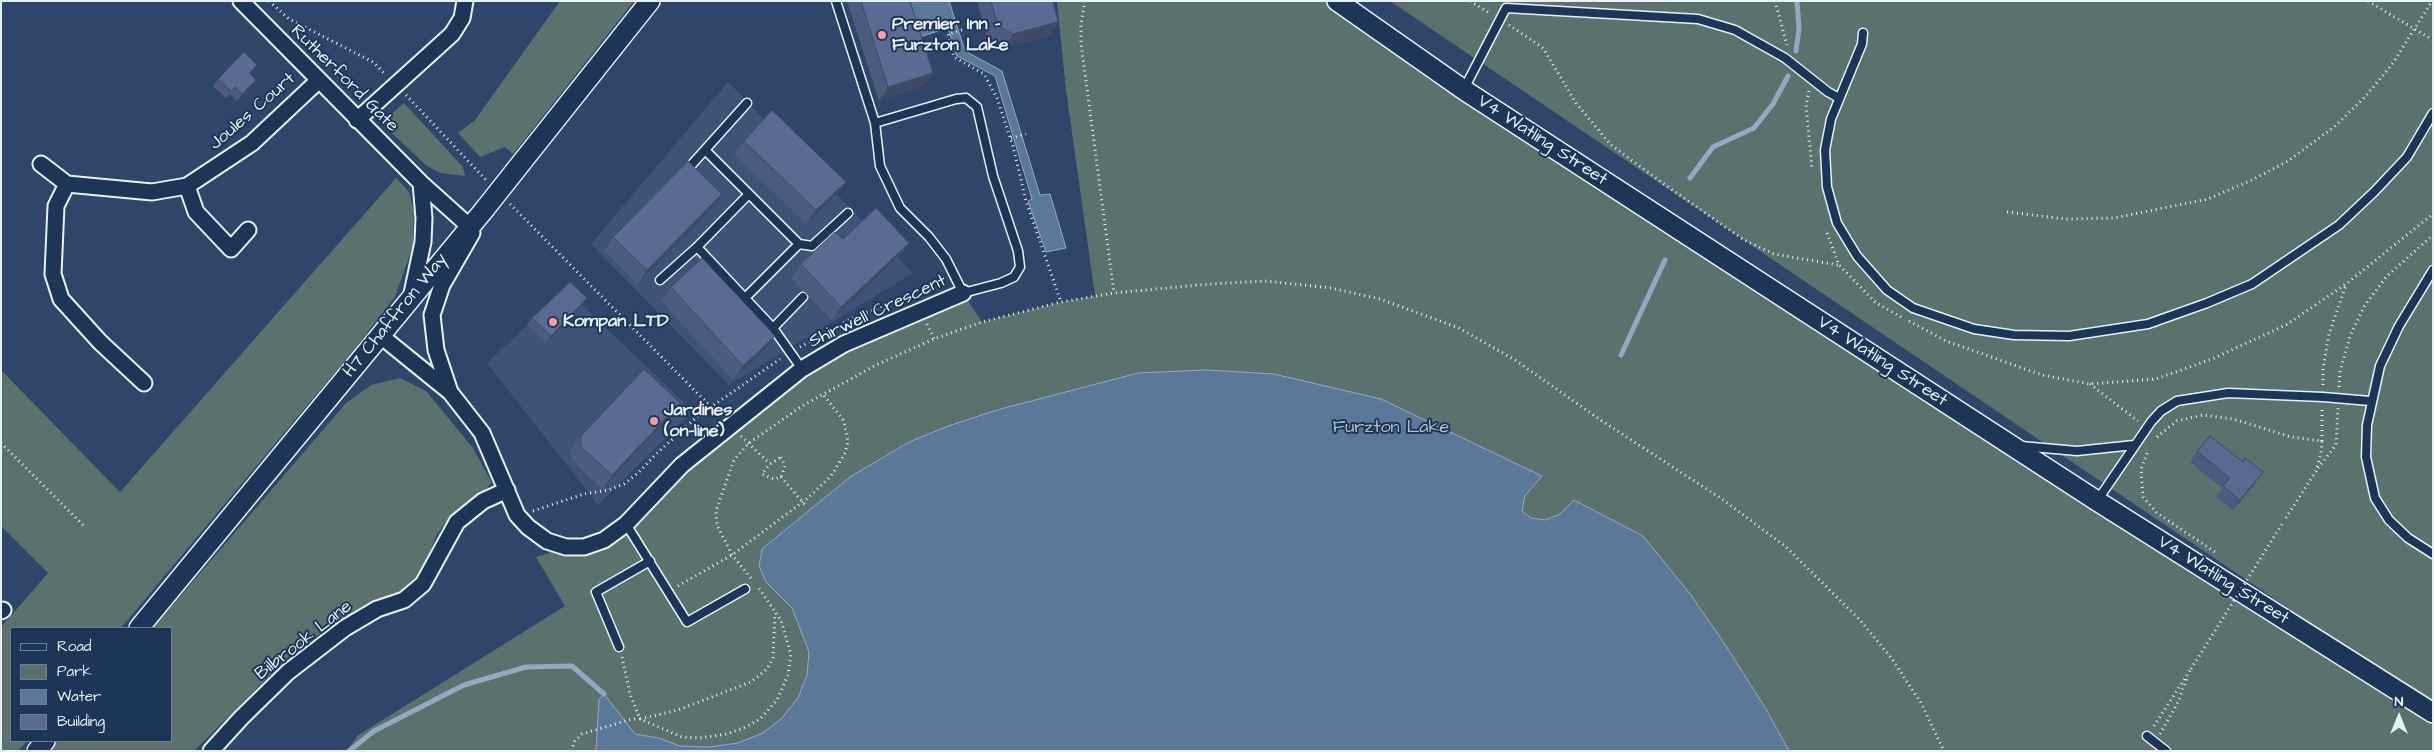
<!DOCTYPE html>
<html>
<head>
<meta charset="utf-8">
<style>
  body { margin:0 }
  #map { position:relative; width:2434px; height:752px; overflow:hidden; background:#2f4569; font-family:"Architects Daughter",sans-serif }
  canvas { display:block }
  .frame { position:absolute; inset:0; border:2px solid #e8f1f8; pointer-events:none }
  .legend { position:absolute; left:10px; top:627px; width:162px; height:115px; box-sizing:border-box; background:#1d3557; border:1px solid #6e8097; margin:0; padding:6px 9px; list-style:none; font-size:15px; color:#e8f1f8 }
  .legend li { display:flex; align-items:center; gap:10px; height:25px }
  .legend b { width:25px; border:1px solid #6e8097 }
  .north { position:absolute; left:2374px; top:692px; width:50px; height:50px; -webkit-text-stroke:4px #1d3557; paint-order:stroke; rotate:0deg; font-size:14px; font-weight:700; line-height:20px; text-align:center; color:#e8f1f8 }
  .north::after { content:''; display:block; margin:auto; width:18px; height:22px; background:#e8f1f8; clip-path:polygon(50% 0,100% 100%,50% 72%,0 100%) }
</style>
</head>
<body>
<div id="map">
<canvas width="2434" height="752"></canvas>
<div class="frame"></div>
<ul class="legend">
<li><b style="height:6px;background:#1d3557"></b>Road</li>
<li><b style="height:14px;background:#5b716d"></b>Park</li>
<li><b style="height:14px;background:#5c7899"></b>Water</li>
<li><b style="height:14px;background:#5a6a92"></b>Building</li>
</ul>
<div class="north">N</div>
</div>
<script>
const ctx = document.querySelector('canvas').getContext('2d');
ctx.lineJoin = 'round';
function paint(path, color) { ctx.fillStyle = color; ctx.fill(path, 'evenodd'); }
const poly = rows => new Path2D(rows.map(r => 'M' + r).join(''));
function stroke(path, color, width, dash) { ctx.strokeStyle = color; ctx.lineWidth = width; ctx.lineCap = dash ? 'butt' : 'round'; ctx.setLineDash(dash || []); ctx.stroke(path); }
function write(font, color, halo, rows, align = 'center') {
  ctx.font = font + ' "Architects Daughter",sans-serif'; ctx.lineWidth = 4; ctx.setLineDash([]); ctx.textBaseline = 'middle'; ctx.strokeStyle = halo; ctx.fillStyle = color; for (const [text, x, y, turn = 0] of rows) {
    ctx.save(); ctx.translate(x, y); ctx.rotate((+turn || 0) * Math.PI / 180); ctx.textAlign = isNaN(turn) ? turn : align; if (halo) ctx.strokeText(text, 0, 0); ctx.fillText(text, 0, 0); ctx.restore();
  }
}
const built = poly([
  [728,82,913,273,729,385,591,244],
  [565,289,693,411,598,505,487,363]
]);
const green = poly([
  [560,1,634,1,513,154,505,147,480,157,458,133,475,120],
  [1057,1,1337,1,2433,713,2433,751,347,751,357,736,565,606,536,557,566,547,604,540,802,369,963,293,982,322,1061,302,1095,296,1066,90],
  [1390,1,2433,1,2433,706],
  [404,103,463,167,465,176,440,173,427,166,381,123],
  [396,178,409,192,414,211,413,246,395,297,357,346,121,628,11,628,11,741,27,741,18,751,1,751,1,627,48,573,1,526,1,370,120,492],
  [400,378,426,391,473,448,492,483,474,500,451,515,436,536,422,574,402,591,360,610,297,648,194,751,48,751,57,741,171,741,171,628,153,628,346,403,371,385]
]);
const water = poly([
  [912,1,949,1,965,51,1002,71,1040,195,1050,194,1066,248,1046,252,1028,201,1032,199,995,76,957,56,948,28,919,37,900,5,912,1],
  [1207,370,1274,374,1381,399,1542,476,1525,496,1522,511,1531,518,1545,520,1560,514,1574,500,1643,536,1691,595,1726,646,1766,709,1789,751,596,751,599,699,604,694,635,734,659,738,680,746,709,747,738,743,763,733,782,718,798,698,807,675,809,652,792,608,766,582,759,566,762,549,850,477,909,442,948,426,997,410,1138,373,1207,370]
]);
const stream = poly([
  [1796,51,1799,29,1797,1],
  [1690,178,1713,147,1754,128,1773,104,1788,76],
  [1621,355,1665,260],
  [349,751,374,731,464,685,526,667,572,666,604,694]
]);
const path = poly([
  [269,1,289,19,373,62,386,75],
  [1085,1,1081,23,1081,43,1114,293],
  [1470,1,1491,14],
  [1775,1,1787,45],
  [2368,1,2433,40],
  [1509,25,1543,48,1576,103,1611,145,1664,184,1744,240,1774,254,1838,265],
  [962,30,948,34,954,57,984,74,997,98,1013,146,1026,201,1061,302],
  [1809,91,1806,105,1812,169],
  [406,95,486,180],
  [1011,138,1026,134],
  [510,204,720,416],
  [2007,212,2066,219,2114,218,2208,199,2252,180,2288,161,2334,127,2365,97,2393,63,2432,1],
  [1827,233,1839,265,1876,303,1903,318],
  [1909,321,1946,341,2042,375,2090,384,2156,379,2212,359,2286,325,2346,284,2433,214],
  [927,324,934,339],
  [800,347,849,320,944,280],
  [2090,384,2138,421],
  [2323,385,2323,368,2329,334,2346,285],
  [2339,387,2340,372,2350,336,2365,305,2387,276,2433,235],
  [741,436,770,464],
  [2157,437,2177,421,2203,415,2233,419,2291,437,2322,441,2321,453,2316,471,2284,521],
  [2322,441,2322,409],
  [1,443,83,525],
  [2147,453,2141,469,2143,497,2157,513,2215,552],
  [781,457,785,466,781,477,774,479,762,474,770,464,781,457],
  [2318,468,2336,445,2338,408],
  [781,477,807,507],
  [533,511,584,494,608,490,624,484,639,472,655,455,698,416,780,359],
  [751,578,732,555,717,525,716,511,734,460,749,443,802,406,876,365,934,339,982,322,1061,302,1114,293,1210,284,1265,281,1331,288,1380,299,1459,328,1515,360,1602,421,1722,499,1786,547,1860,620,1892,659,1921,703,1944,751],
  [678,586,732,555,808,498,831,476,845,453,848,442,844,421,822,393],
  [622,657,630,694,640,719,678,710,751,682,767,669,773,658,775,613],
  [2154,726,2191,669],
  [2160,734,2177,704,2188,676],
  [571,751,575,741,582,734,632,719,640,719,682,737,700,738,726,734,744,728,760,719,777,700,788,675,791,655,781,620,758,587]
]);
const service = poly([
  [836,1,875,123,880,166,900,208,929,237,946,259,963,293,1001,283,1014,277,1020,267,1018,251,993,176,977,107,966,98,956,99,875,123],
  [1863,33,1862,44,1831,119,1825,150,1827,187,1837,223,1857,256,1887,290,1913,308,1974,329,2014,335,2069,336,2148,324,2207,303,2252,284,2339,225,2374,192,2407,157,2433,113],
  [1464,89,1506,8,1698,19,1735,30,1785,58,1828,92,1839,98],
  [706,151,799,244,745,298],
  [686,171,747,103],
  [799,244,812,246,848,213],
  [697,247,773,328,802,369],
  [2433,270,2399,326,2380,366,2367,425,2366,457,2375,498,2389,520,2408,538,2433,554],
  [660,280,697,247,749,194],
  [773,328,803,297],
  [2021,446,2077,451,2134,445],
  [2097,501,2151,422,2161,411,2177,401,2228,393,2323,397,2370,401],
  [626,524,687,622,745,589],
  [619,647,596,592,650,561],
  [2147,736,2166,751]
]);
const minor = poly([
  [241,1,421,183,470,227],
  [357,120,452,34,462,18,465,1],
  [41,164,67,184],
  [187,186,196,212,231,249,248,230],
  [411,298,423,242,424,218,421,183],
  [381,336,450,392,482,433,517,515,528,527,547,541,566,547,584,547,604,540,626,524,682,465,802,369,844,344,963,293],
  [144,383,100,342,61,299,53,274,56,206,67,184,152,192,187,186,252,143,318,81],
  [450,392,436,350,432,315,442,285,472,233],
  [1,611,3,610],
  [211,751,241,718,288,672,345,628,377,609,404,600,423,584,457,522,483,501,507,490]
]);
const tertiary = poly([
  [1337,1,1464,90,2097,501,2433,713],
  [522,162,650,1],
  [139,628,484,210],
  [37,751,45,741]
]);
const pathBridge = poly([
  [2191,669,2284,521]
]);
const tertiaryBridge = poly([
  [484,210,522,162]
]);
const wall = poly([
  [847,1,910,1,933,73,923,86,879,101],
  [977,1,1053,1,1058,22,1049,36,1004,48,988,40],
  [257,65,250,74,256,80,251,87,237,101,230,94,226,98,213,86,218,79],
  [744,141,836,196,806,224,734,154],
  [712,208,638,284,604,251,613,237],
  [843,239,909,243,899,257,832,320,791,278,801,264],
  [671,287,765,350,733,380,661,301],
  [582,306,546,343,527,325,532,318],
  [680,403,670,417,602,489,572,460,571,450,581,436],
  [2197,451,2243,462,2263,472,2255,483,2233,510,2216,497,2222,488,2190,462]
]);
const shadedWall = poly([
  [1058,22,1049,36,1004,48,1013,34],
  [933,73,923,86,879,101,888,87],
  [256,80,251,87,237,101,242,94],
  [846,182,836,196,806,224,816,210],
  [722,194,712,208,638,284,647,270],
  [909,243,899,257,832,320,841,307],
  [587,298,582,306,546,343,551,336],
  [775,336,765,350,733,380,743,366],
  [680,403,670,417,602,489,612,475],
  [2263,472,2255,483,2233,510,2240,500]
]);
const building = poly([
  [861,1,910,1,933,73,888,87,861,1],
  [991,1,1053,1,1058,22,1013,34,998,26,991,1],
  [244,52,257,65,249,73,256,80,242,94,235,87,231,91,218,79,244,52],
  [772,110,846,182,816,210,744,141,772,110],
  [688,161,722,194,647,270,613,237,688,161],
  [876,208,909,243,841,307,801,264,835,232,843,239,876,208],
  [702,258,775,336,743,366,671,287,702,258],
  [570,282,587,298,551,336,532,318,570,282],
  [644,369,680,403,612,475,581,447,581,436,644,369],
  [2210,436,2243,462,2245,458,2263,472,2240,500,2223,486,2230,478,2197,451,2210,436]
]);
const markers = [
  [882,35,5,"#ff9aa2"],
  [553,322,5,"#ff9aa2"],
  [654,421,5,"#ff9aa2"]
];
const poiNames = [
  ["Premier Inn -",892,25],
  ["Furzton Lake",892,46],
  ["Kompan LTD",563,322],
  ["Jardines",664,411],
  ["(on-line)",664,432]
];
const streetNames = [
  ["Rutherford Gate",344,79,45],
  ["Joules Court",253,112,-41],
  ["V4 Watling Street",1542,141,33],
  ["Shirwell Crescent",878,312,-25],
  ["H7 Chaffron Way",396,316,-51],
  ["V4 Watling Street",1882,362,33],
  ["V4 Watling Street",2223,581,32],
  ["Bilbrook Lane",304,641,-38]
];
const parkNames = [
  ["Furzton Lake",1391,428]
];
paint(built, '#3f5378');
paint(green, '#5b716d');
paint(water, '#5c7899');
stroke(water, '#94a8bf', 1);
stroke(stream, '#94a8bf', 5);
stroke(service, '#e8f1f8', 11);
stroke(minor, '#e8f1f8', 19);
stroke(tertiary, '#e8f1f8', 22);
stroke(path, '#e8f1f8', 3, [1, 4]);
stroke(service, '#1d3557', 8);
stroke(minor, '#1d3557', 15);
stroke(tertiary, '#1d3557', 19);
stroke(tertiaryBridge, '#e8f1f8', 22, []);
stroke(pathBridge, '#e8f1f8', 3, [1, 4]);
stroke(tertiaryBridge, '#1d3557', 19);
paint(wall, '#4d5b7e');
paint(shadedWall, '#3f4a66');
paint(building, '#5a6a92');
stroke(building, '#3f4a66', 1);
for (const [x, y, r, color] of markers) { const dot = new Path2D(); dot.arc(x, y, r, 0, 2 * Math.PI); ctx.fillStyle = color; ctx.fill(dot); stroke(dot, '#1d3557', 2); }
write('bold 18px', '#e8f1f8', '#1d3557', poiNames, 'left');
write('18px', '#e8f1f8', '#1d3557', streetNames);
write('18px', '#b7c4c7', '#1d3557', parkNames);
</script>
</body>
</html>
